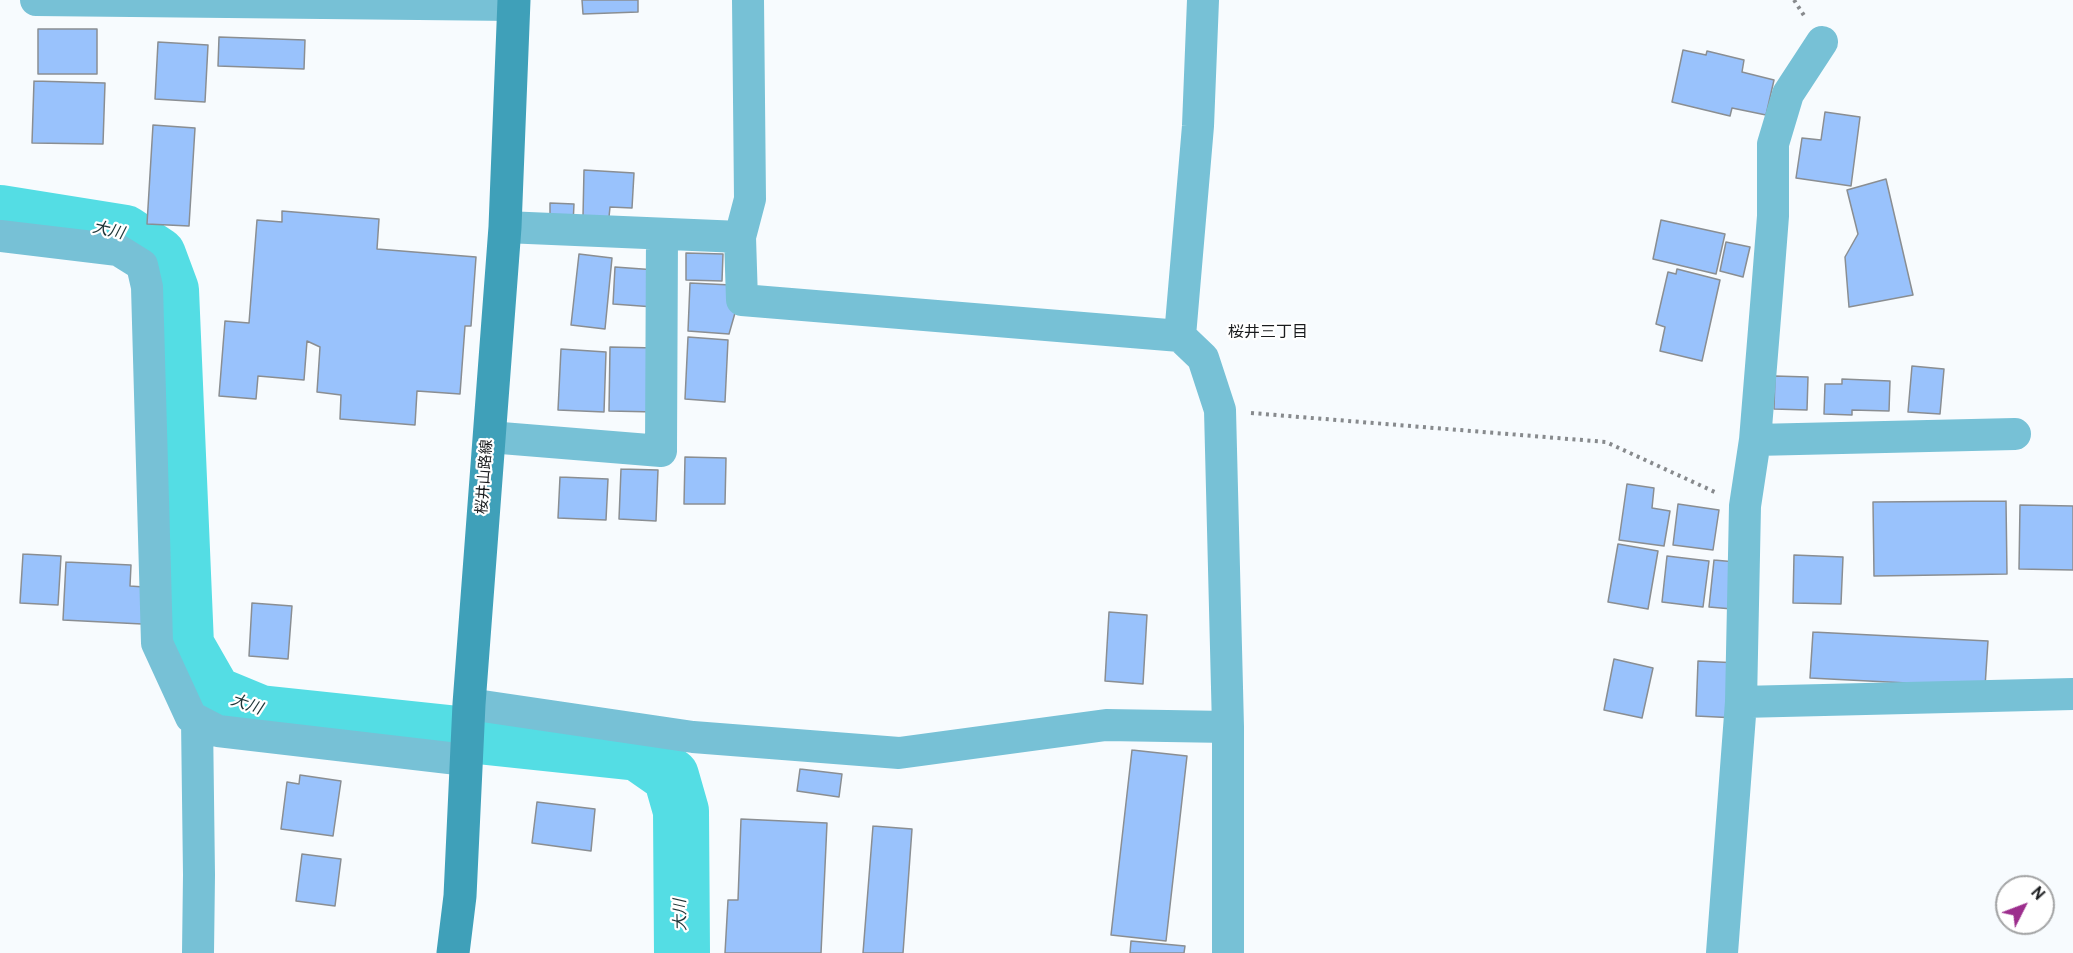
<!DOCTYPE html>
<html>
<head>
<meta charset="utf-8">
<style>
  body { margin:0 }
  #map { position:relative; width:2073px; height:953px; overflow:hidden; background:#f7fbfe; font-family:Overpass,sans-serif }
  canvas { display:block }
  .north { position:absolute; left:1995px; top:875px; width:60px; height:60px; box-sizing:border-box; background:#fff; border:2px solid #a3a4a5; border-radius:50%; rotate:48deg; font-size:16px; font-weight:700; line-height:24px; text-align:center; color:#1a1c1e }
  .north::after { content:''; display:block; margin:auto; width:21px; height:27px; background:#9c2e8d; clip-path:polygon(50% 0,100% 100%,50% 72%,0 100%) }
</style>
</head>
<body>
<div id="map">
<canvas width="2073" height="953"></canvas>
<div class="north">N</div>
</div>
<script>
const ctx = document.querySelector('canvas').getContext('2d');
ctx.lineJoin = 'round';
const poly = rows => new Path2D(rows.map(r => 'M' + r).join(''));
function stroke(path, color, width, dash) { ctx.strokeStyle = color; ctx.lineWidth = width; ctx.lineCap = dash ? 'butt' : 'round'; ctx.setLineDash(dash || []); ctx.stroke(path); }
function paint(path, color) { ctx.fillStyle = color; ctx.fill(path, 'evenodd'); }
function write(font, color, halo, rows, align = 'center') {
  ctx.font = font + ' Overpass,"Noto Sans JP",sans-serif'; ctx.lineWidth = 4.5; ctx.setLineDash([]); ctx.textBaseline = 'middle'; ctx.strokeStyle = halo; ctx.fillStyle = color; for (const [text, x, y, turn = 0] of rows) {
    ctx.save(); ctx.translate(x, y); ctx.rotate((+turn || 0) * Math.PI / 180); ctx.textAlign = isNaN(turn) ? turn : align; if (halo) ctx.strokeText(text, 0, 0); ctx.fillText(text, 0, 0); ctx.restore();
  }
}
const river = poly([
  [0,213,125,233,158,255,171,290,186,645,214,694,260,713,638,753,671,776,681,811,682,953]
]);
const building = poly([
  [582,0,638,0,638,12,583,14,582,0],
  [38,29,97,29,97,74,38,74,38,29],
  [219,37,305,40,304,69,218,66,219,37],
  [158,42,208,45,205,102,155,99,158,42],
  [1683,50,1706,55,1707,51,1744,60,1742,72,1774,80,1766,115,1732,108,1730,116,1672,102,1683,50],
  [34,81,105,83,103,144,32,143,34,81],
  [1825,112,1860,117,1851,186,1796,178,1802,138,1821,140,1825,112],
  [153,125,195,128,189,226,147,224,153,125],
  [584,170,634,173,632,208,610,207,609,217,583,216,584,170],
  [1886,179,1913,295,1849,307,1845,257,1858,234,1847,190,1886,179],
  [550,203,574,204,573,224,550,224,550,203],
  [282,211,379,219,377,249,476,257,471,326,465,326,460,394,417,391,415,425,340,419,341,395,317,392,320,347,307,341,304,380,258,376,256,399,219,396,225,321,249,323,257,220,282,222,282,211],
  [1661,220,1725,234,1716,274,1653,259,1661,220],
  [1726,242,1750,247,1743,277,1720,271,1726,242],
  [686,253,723,254,722,281,686,280,686,253],
  [579,254,612,258,605,329,571,325,579,254],
  [615,267,656,270,654,307,613,304,615,267],
  [1677,269,1720,280,1702,361,1660,351,1665,327,1656,324,1668,272,1676,274,1677,269],
  [690,283,731,285,735,313,729,334,688,331,690,283],
  [688,337,728,340,725,402,685,399,688,337],
  [610,347,657,348,656,412,609,411,610,347],
  [561,349,606,352,604,412,558,410,561,349],
  [1912,366,1944,369,1940,414,1908,412,1912,366],
  [1775,376,1808,377,1807,410,1774,409,1775,376],
  [1842,379,1890,381,1889,411,1852,410,1852,415,1824,414,1825,384,1842,384,1842,379],
  [685,457,726,458,725,504,684,504,685,457],
  [621,469,658,470,656,521,619,519,621,469],
  [560,477,608,479,606,520,558,518,560,477],
  [1627,484,1654,488,1652,508,1670,511,1664,546,1619,540,1627,484],
  [2006,501,2007,574,1874,576,1873,502,2006,501],
  [1678,504,1719,510,1713,550,1673,545,1678,504],
  [2020,505,2073,506,2073,570,2019,569,2020,505],
  [1618,544,1658,551,1648,609,1608,602,1618,544],
  [23,554,61,556,58,605,20,603,23,554],
  [1794,555,1843,557,1841,604,1793,603,1794,555],
  [1667,556,1709,561,1703,607,1662,602,1667,556],
  [1714,560,1736,562,1732,609,1709,607,1714,560],
  [66,562,131,565,130,586,144,587,142,624,63,620,66,562],
  [252,603,292,606,288,659,249,656,252,603],
  [1109,612,1147,615,1143,684,1105,681,1109,612],
  [1813,632,1988,641,1985,687,1810,678,1813,632],
  [1614,659,1653,668,1642,718,1604,710,1614,659],
  [1698,661,1739,663,1737,718,1696,716,1698,661],
  [1132,750,1187,756,1166,941,1111,935,1132,750],
  [800,769,842,774,839,797,797,791,800,769],
  [300,775,341,781,333,836,281,829,287,782,299,784,300,775],
  [537,802,595,809,591,851,532,843,537,802],
  [741,819,827,823,821,953,725,953,728,900,738,900,741,819],
  [873,826,912,829,903,953,863,953,873,826],
  [302,854,341,859,335,906,296,901,302,854],
  [1131,941,1185,946,1184,953,1130,953,1131,941]
]);
const path = poly([
  [1794,0,1805,17],
  [1251,413,1606,442,1717,493]
]);
const minor = poly([
  [36,0,514,5],
  [505,227,740,237,742,300,1180,336,1203,358,1220,410,1228,727,1228,953],
  [0,236,118,250,142,265,147,287,157,643,191,717,218,731,466,760],
  [740,237,750,199,748,0],
  [1180,336,1198,126,1203,0],
  [489,437,661,451,662,234],
  [1755,440,2015,434],
  [1741,702,2073,694],
  [469,704,693,737,899,753,1106,725,1228,727],
  [197,720,199,875,198,953],
  [1722,953,1741,702,1745,506,1755,440,1767,293,1773,216,1773,144,1788,94,1822,42]
]);
const secondary = poly([
  [453,953,460,896,469,704,505,227,514,0]
]);
const streetNames = [
  ["桜井山路線",486,477,-86]
];
const waterNames = [
  ["大川",108,232,13],
  ["大川",246,706,19],
  ["大川",682,915,-91]
];
const neighbourhoodNames = [
  ["桜井三丁目",1268,334]
];
stroke(river, '#54dde4', 56);
paint(building, '#99c2fc');
stroke(building, '#8a8e92', 1.5);
stroke(path, '#878a8d', 4, [3, 4.5]);
stroke(minor, '#77c1d6', 32);
stroke(secondary, '#3fa0b9', 33);
write('15px', '#1a1c1e', '#fff', streetNames);
write('italic 16px', '#1d3436', '#fff', waterNames);
write('16px', '#1a1c1e', '#fff', neighbourhoodNames);
</script>
</body>
</html>
